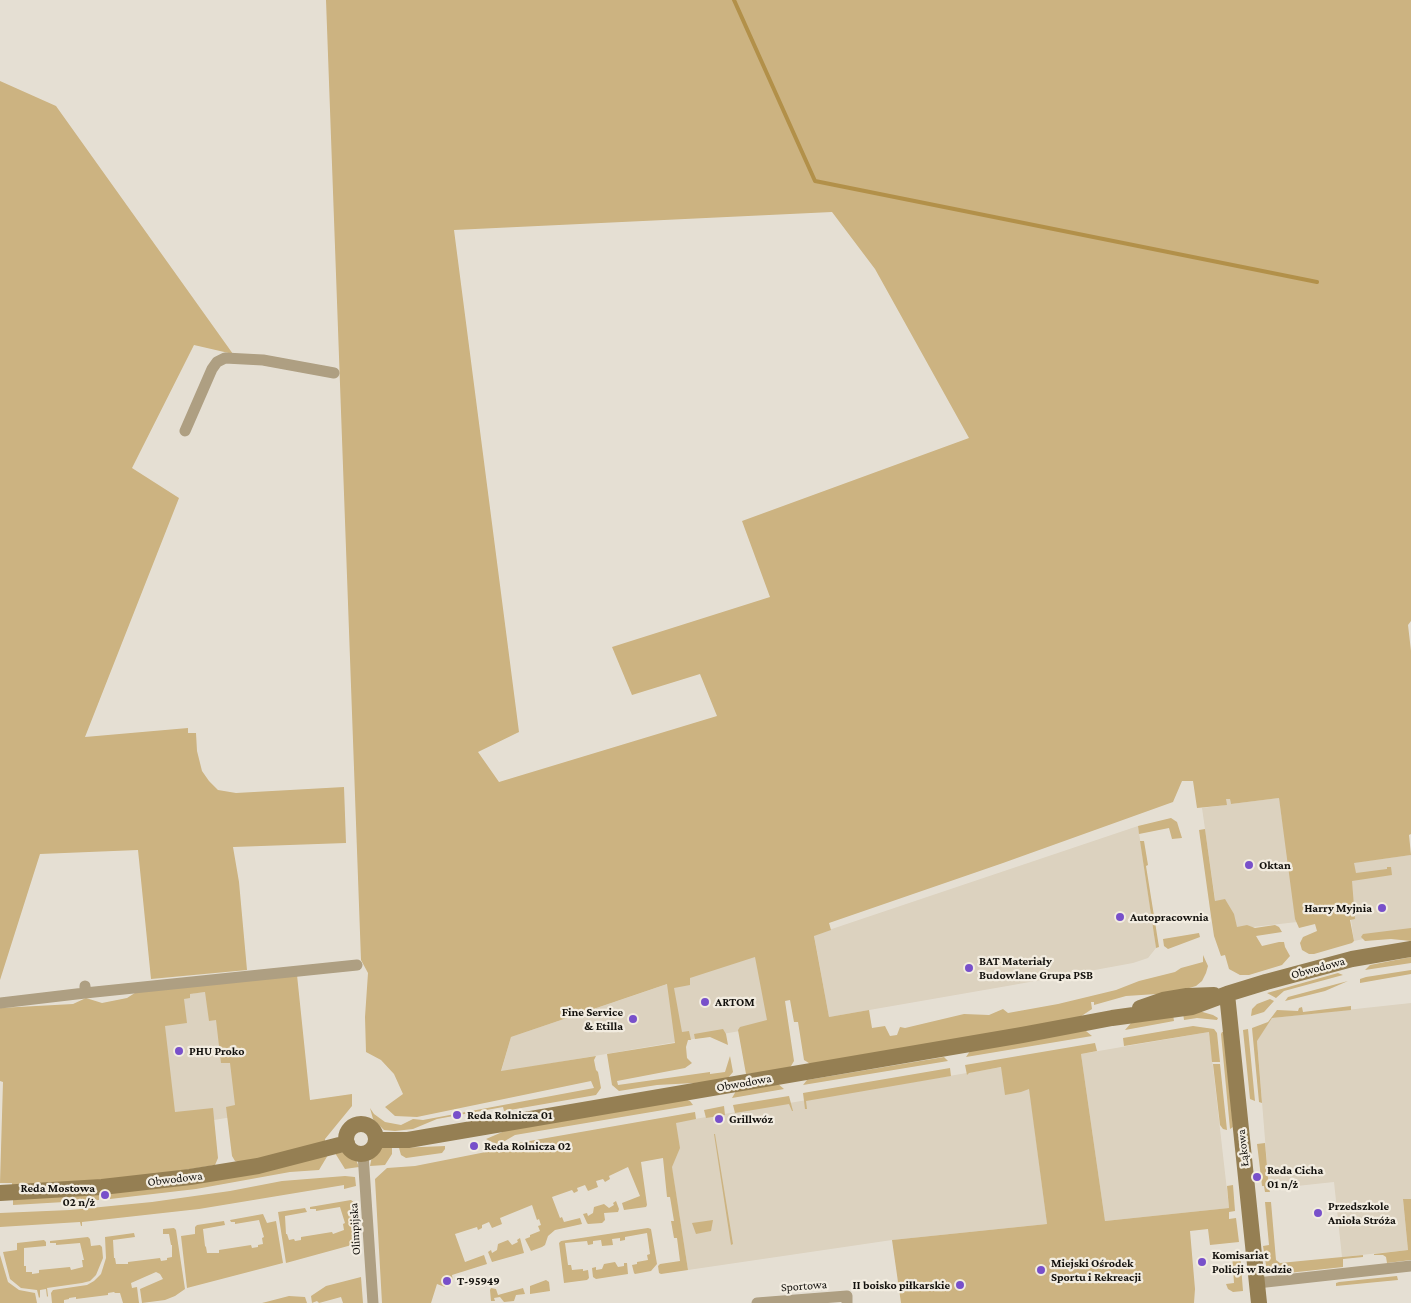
<!DOCTYPE html>
<html>
<head>
<meta charset="utf-8">
<style>
  body { margin:0 }
  canvas { display:block; background:#e5dfd3 }
</style>
</head>
<body>
<canvas width="1411" height="1303"></canvas>
<script>
const ctx = document.querySelector('canvas').getContext('2d');
ctx.lineJoin = 'round';
function paint(path, color) { ctx.fillStyle = color; ctx.fill(path, 'evenodd'); }
const poly = rows => new Path2D(rows.map(r => 'M' + r).join(''));
function stroke(path, color, width, dash) { ctx.strokeStyle = color; ctx.lineWidth = width; ctx.lineCap = dash ? 'butt' : 'round'; ctx.setLineDash(dash || []); ctx.stroke(path); }
function write(font, color, halo, rows, align = 'center') {
  ctx.font = font + ' "Crimson Pro",serif'; ctx.lineWidth = 4.5; ctx.setLineDash([]); ctx.textBaseline = 'middle'; ctx.strokeStyle = halo; ctx.fillStyle = color; for (const [text, x, y, turn = 0] of rows) {
    ctx.save(); ctx.translate(x, y); ctx.rotate((+turn || 0) * Math.PI / 180); ctx.textAlign = isNaN(turn) ? turn : align; if (halo) ctx.strokeText(text, 0, 0); ctx.fillText(text, 0, 0); ctx.restore();
  }
}
const built = poly([
  [1279,798,1297,922,1253,927,1220,934,1202,808,1226,805,1226,799,1230,799,1231,804],
  [1138,826,1156,948,1148,958,1133,963,1013,985,829,1017,814,935],
  [1411,855,1411,929,1354,941,1343,864],
  [762,952,775,1025,501,1072,511,1037],
  [249,987,262,1112,166,1128,153,998],
  [1411,1003,1411,1199,1403,1200,1408,1250,1342,1257,1334,1182,1269,1189,1257,1040,1272,1018],
  [1209,1032,1229,1208,1105,1221,1081,1054],
  [1026,1063,1047,1224,892,1240,688,1270,665,1124]
]);
const green = poly([
  [326,0,1411,0,1411,621,1408,625,1411,651,1411,834,1409,835,1411,855,1354,863,1356,873,1387,869,1387,867,1391,867,1392,875,1352,881,1355,919,1350,920,1354,941,1352,943,1314,954,1309,954,1302,950,1300,943,1303,937,1317,931,1315,924,1299,928,1295,919,1279,798,1231,804,1230,799,1226,799,1227,805,1197,808,1193,781,1182,781,1173,802,1003,863,829,923,831,930,814,936,829,1017,869,1010,872,1028,885,1026,890,1036,897,1035,900,1027,905,1028,964,1014,989,1015,1003,1009,1008,1013,1058,1004,1116,990,1139,981,1175,972,1181,968,1203,962,1203,955,1208,966,1206,973,1202,981,1196,986,1172,993,1126,996,1094,1005,1094,1002,1091,1002,1092,1009,1077,1019,812,1065,804,1060,798,1022,794,1022,790,1000,785,1001,794,1061,791,1066,788,1069,746,1074,738,1030,740,1027,767,1020,755,957,690,978,690,985,674,988,682,1032,689,1031,691,1040,688,1040,686,1047,687,1058,692,1063,685,1068,617,1081,618,1085,710,1072,710,1074,725,1072,730,1056,733,1072,727,1079,713,1082,657,1085,619,1091,612,1085,607,1054,675,1043,667,984,511,1037,501,1071,596,1056,594,1060,596,1070,598,1072,601,1088,596,1095,504,1111,503,1107,437,1119,413,1129,395,1131,384,1130,373,1119,370,1108,374,1114,385,1122,401,1125,413,1119,423,1120,594,1088,591,1081,417,1117,395,1116,385,1107,403,1094,394,1074,381,1060,366,1052,365,1017,368,973,361,960],
  [832,212,875,269,969,438,742,521,770,597,612,647,632,695,700,674,717,716,499,782,478,752,519,732,454,230],
  [0,81,56,106,233,354,194,345,132,468,179,498,85,737,188,728,188,733,196,733,197,751,202,771,209,781,218,790,236,793,344,787,346,843,233,847,239,882,247,970,151,979,138,850,40,854,0,980],
  [1171,818,1177,822,1182,838,1172,839,1169,828,1139,834,1138,826],
  [1205,829,1215,901,1225,899,1234,914,1237,927,1247,925,1255,928,1275,925,1279,927,1282,932,1256,936,1262,946,1279,942,1284,942,1285,947,1290,956,1282,965,1249,975,1240,975,1229,969,1225,955,1221,956,1214,936,1210,909,1199,830],
  [1140,841,1144,841,1148,865,1146,866,1159,947,1156,948],
  [1411,928,1411,941,1391,939,1365,941,1361,937,1363,934],
  [1199,933,1200,937,1168,949,1164,946,1163,939],
  [1411,957,1411,963,1365,970,1370,965],
  [1411,970,1411,974,1360,983,1360,979,1366,977],
  [1338,973,1343,975,1284,991,1276,998,1267,993],
  [297,975,310,1100,352,1094,352,1106,325,1139,325,1143,242,1163,235,1161,232,1156,226,1107,235,1105,230,1063,221,1063,216,1020,209,1021,205,992,190,994,190,998,184,999,187,1023,165,1026,175,1112,213,1108,218,1158,215,1165,143,1177,12,1187,12,1183,0,1183,3,1082,0,1081,0,1008,73,1004,86,998,102,1003,127,998,138,991],
  [1348,981,1325,991,1285,1001,1288,997],
  [1270,999,1274,1001,1264,1012,1251,1016,1252,1009,1257,1004],
  [1351,1006,1351,1010,1272,1018,1257,1041,1262,1103,1259,1102,1252,1028,1268,1022,1277,1010,1298,1011,1299,1008,1302,1007,1303,1012],
  [1199,1011,1213,1015,1218,1018,1217,1020,1197,1018,1184,1020,1183,1013],
  [1173,1015,1174,1021,1125,1030,1131,1023],
  [1193,1026,1214,1029,1217,1033,1220,1062,1212,1062,1209,1032,1124,1046,1123,1038],
  [723,1029,726,1034,728,1045,710,1037,695,1039,694,1034],
  [1248,1029,1255,1101,1250,1099,1243,1030],
  [1082,1031,1086,1031,1092,1036,966,1057,970,1051],
  [1222,1032,1225,1032,1233,1127,1230,1129,1221,1034],
  [1095,1043,1097,1051,1081,1054,1105,1221,1229,1208,1227,1186,1233,1185,1235,1211,1229,1212,1229,1219,1236,1218,1239,1242,1210,1245,1208,1229,1190,1231,1195,1289,1194,1303,901,1303,892,1240,1047,1224,1029,1089,1021,1092,1005,1095,1001,1067,969,1073,967,1075,965,1065],
  [944,1057,948,1061,803,1085,807,1080],
  [1213,1064,1220,1064,1227,1130,1223,1129,1220,1125],
  [950,1068,951,1076,806,1101,807,1109,805,1109,803,1093],
  [777,1083,784,1089,732,1098,736,1091],
  [789,1096,793,1111,792,1111,789,1104,735,1113,733,1105],
  [685,1099,690,1101,693,1105,515,1135,498,1145,486,1139,507,1130],
  [724,1106,725,1115,706,1118,704,1110],
  [695,1112,696,1119,676,1123,680,1148,672,1167,688,1270,661,1274,659,1273,658,1266,660,1264,680,1261,677,1238,674,1238,671,1221,674,1221,670,1197,667,1197,663,1158,641,1162,647,1205,646,1207,624,1210,622,1203,640,1196,628,1167,609,1176,610,1179,605,1182,603,1179,596,1181,598,1187,588,1191,585,1185,577,1188,578,1191,574,1193,572,1190,552,1197,560,1218,562,1217,564,1222,580,1218,582,1224,555,1230,548,1236,545,1245,542,1247,531,1251,525,1239,530,1237,530,1235,540,1231,538,1226,541,1225,539,1219,537,1220,532,1205,500,1218,502,1224,492,1228,489,1222,482,1225,482,1228,478,1230,477,1227,455,1234,465,1262,484,1255,487,1264,452,1275,453,1282,451,1282,450,1278,443,1279,445,1287,437,1284,431,1303,382,1303,375,1179,387,1168,415,1166,496,1150,499,1153,511,1145,518,1143],
  [714,1134,715,1134,733,1244,731,1245],
  [1265,1143,1269,1189,1270,1192,1265,1192,1264,1186,1262,1186,1258,1152,1257,1144],
  [445,1146,445,1149,442,1153,406,1158,401,1155,399,1148],
  [392,1147,392,1154,385,1165,370,1166,372,1156,377,1150,382,1148],
  [344,1152,356,1160,359,1167,345,1169,335,1153],
  [328,1155,319,1170,290,1172,196,1189,110,1199,110,1193],
  [345,1176,355,1177,356,1186,344,1189,344,1185,338,1186,199,1209,82,1222,82,1226,81,1226,80,1222,0,1227,0,1213,70,1210,152,1202,230,1191,282,1181],
  [99,1194,99,1200,13,1205,13,1199],
  [1403,1199,1411,1199,1411,1260,1387,1263,1386,1257,1383,1255,1374,1255,1374,1254,1408,1250],
  [351,1200,356,1204,359,1243,286,1263,278,1212,305,1208,307,1212,285,1216,286,1234,287,1234,289,1240,294,1239,295,1241,301,1240,301,1237,332,1232,333,1234,344,1230,343,1224,345,1223,340,1207,316,1211,316,1209,310,1209,310,1207],
  [616,1201,619,1209,618,1212,604,1213,605,1220,602,1223,588,1224,587,1223,583,1214,587,1213,588,1216,593,1213,594,1207,604,1204,609,1208,614,1205,613,1203],
  [1265,1202,1271,1202,1276,1260,1280,1263,1363,1255,1363,1257,1343,1259,1343,1267,1279,1274,1278,1271,1267,1271,1263,1246,1269,1245],
  [263,1214,267,1223,276,1221,283,1263,187,1288,181,1236,195,1234,195,1227,197,1225,224,1221,225,1225,203,1229,205,1246,206,1247,207,1253,219,1253,219,1250,251,1245,252,1248,258,1247,258,1245,263,1244,262,1238,264,1237,259,1220,235,1224,235,1222,231,1222,230,1220],
  [713,1220,711,1231,696,1234,692,1223],
  [174,1228,176,1230,185,1289,175,1296,165,1300,142,1303,140,1289,163,1279,160,1274,156,1272,131,1283,132,1288,137,1287,139,1303,123,1303,120,1293,115,1293,114,1292,108,1293,108,1295,76,1299,76,1297,69,1298,69,1299,64,1300,64,1303,52,1303,51,1293,53,1290,87,1285,94,1281,101,1274,106,1258,105,1237,134,1233,135,1237,113,1240,114,1258,115,1258,116,1264,128,1264,128,1262,160,1258,161,1261,167,1260,167,1258,172,1257,172,1245,171,1245,169,1234,163,1234,163,1229],
  [648,1228,651,1229,657,1264,651,1271,635,1274,634,1273,632,1265,637,1264,637,1262,648,1260,647,1255,650,1254,647,1233,625,1237,625,1240,620,1241,620,1238,612,1239,613,1245,602,1246,601,1240,593,1241,593,1244,588,1245,587,1241,565,1243,568,1265,571,1265,572,1270,583,1269,583,1271,588,1270,589,1278,587,1280,564,1283,559,1243,561,1241],
  [88,1237,90,1239,91,1246,100,1245,102,1247,103,1258,96,1275,90,1281,82,1283,47,1288,48,1296,47,1297,46,1289,40,1290,40,1297,39,1298,37,1290,21,1288,10,1279,3,1252,17,1250,17,1243,44,1240,46,1242,46,1246,24,1248,24,1266,26,1266,26,1272,32,1272,32,1274,39,1273,39,1270,70,1267,71,1270,83,1267,82,1260,84,1260,80,1243,56,1245,56,1243,50,1243,50,1241],
  [520,1238,524,1253,492,1262,488,1252,491,1250,492,1253,497,1250,498,1244,508,1240,512,1245,518,1242,517,1240],
  [1240,1253,1243,1291,1233,1292,1228,1289,1226,1284,1234,1283,1232,1254],
  [0,1255,8,1282,19,1290,35,1293,37,1303,0,1303],
  [615,1262,618,1267,624,1266,624,1263,627,1263,628,1274,596,1279,593,1277,592,1268,596,1267,596,1270,602,1269,604,1264],
  [1397,1276,1398,1280,1336,1286,1336,1283,1339,1282],
  [361,1277,363,1303,343,1303,341,1297,319,1303,317,1301,312,1303,311,1296,326,1286],
  [546,1280,549,1282,550,1291,530,1294,530,1286],
  [491,1288,496,1289,498,1295,523,1288,525,1294,516,1295,514,1301,504,1302,500,1297,494,1298,495,1301,491,1301,490,1290],
  [289,1296,305,1297,307,1303,262,1303]
]);
const stream = poly([
  [734,0,815,181,1317,282]
]);
const street = poly([
  [185,431,212,369,217,362,225,358,263,360,334,373],
  [85,986,85,993,357,965],
  [0,1003,85,993],
  [363,1154,373,1303],
  [1257,1283,1411,1266],
  [757,1303,847,1296,847,1303]
]);
const secondary = poly([
  [1227,994,1259,1303],
  [1140,1008,1163,1000,1187,996,1214,995],
  '346 1139a15 15 0 1 1 30 0a15 15 0 1 1-30 0Z',
  [376,1140,408,1140,1022,1035,1112,1018,1192,1007,1227,994,1266,982,1352,959,1411,949],
  [0,1193,102,1187,190,1177,258,1166,347,1143]
]);
const markers = [
  [1249,865,5,"#7850ca"],
  [1382,908,5,"#7850ca"],
  [1120,917,5,"#7850ca"],
  [969,968,5,"#7850ca"],
  [705,1002,5,"#7850ca"],
  [633,1019,5,"#7850ca"],
  [179,1051,5,"#7850ca"],
  [457,1115,5,"#7850ca"],
  [719,1119,5,"#7850ca"],
  [474,1146,5,"#7850ca"],
  [1257,1177,5,"#7850ca"],
  [105,1195,5,"#7850ca"],
  [1318,1213,5,"#7850ca"],
  [1202,1262,5,"#7850ca"],
  [1041,1270,5,"#7850ca"],
  [447,1281,5,"#7850ca"],
  [960,1285,5,"#7850ca"]
];
const poiNames = [
  ["Oktan",1259,865],
  ["Harry Myjnia",1372,908,"right"],
  ["Autopracownia",1130,917],
  ["BAT Materiały",979,961],
  ["Budowlane Grupa PSB",979,975],
  ["ARTOM",715,1002],
  ["Fine Service",623,1012,"right"],
  ["& Etilla",623,1026,"right"],
  ["PHU Proko",189,1051],
  ["Reda Rolnicza 01",467,1115],
  ["Grillwóz",729,1119],
  ["Reda Rolnicza 02",484,1146],
  ["Reda Cicha",1267,1170],
  ["01 n/ż",1267,1184],
  ["Reda Mostowa",95,1188,"right"],
  ["02 n/ż",95,1202,"right"],
  ["Przedszkole",1328,1206],
  ["Anioła Stróża",1328,1220],
  ["Komisariat",1212,1255],
  ["Policji w Redzie",1212,1269],
  ["Miejski Ośrodek",1051,1263],
  ["Sportu i Rekreacji",1051,1277],
  ["T-95949",457,1281],
  ["II boisko piłkarskie",950,1285,"right"]
];
const streetNames = [
  ["Obwodowa",1318,968,-15],
  ["Obwodowa",744,1083,-10],
  ["Łąkowa",1243,1148,-96],
  ["Obwodowa",175,1179,-7],
  ["Olimpijska",355,1229,-93],
  ["Sportowa",804,1286,-4]
];
paint(built, '#dcd2bf');
paint(green, '#ccb381');
stroke(stream, '#b29049', 4);
stroke(street, '#ae9f82', 11);
stroke(secondary, '#957f53', 16);
for (const [x, y, r, color] of markers) { const dot = new Path2D(); dot.arc(x, y, r, 0, 2 * Math.PI); ctx.fillStyle = color; ctx.fill(dot); stroke(dot, '#f2ece0', 2); }
write('bold 12px', '#13110d', '#f2ece0', poiNames, 'left');
write('12px', '#13110d', '#f2ece0', streetNames);
</script>
</body>
</html>
